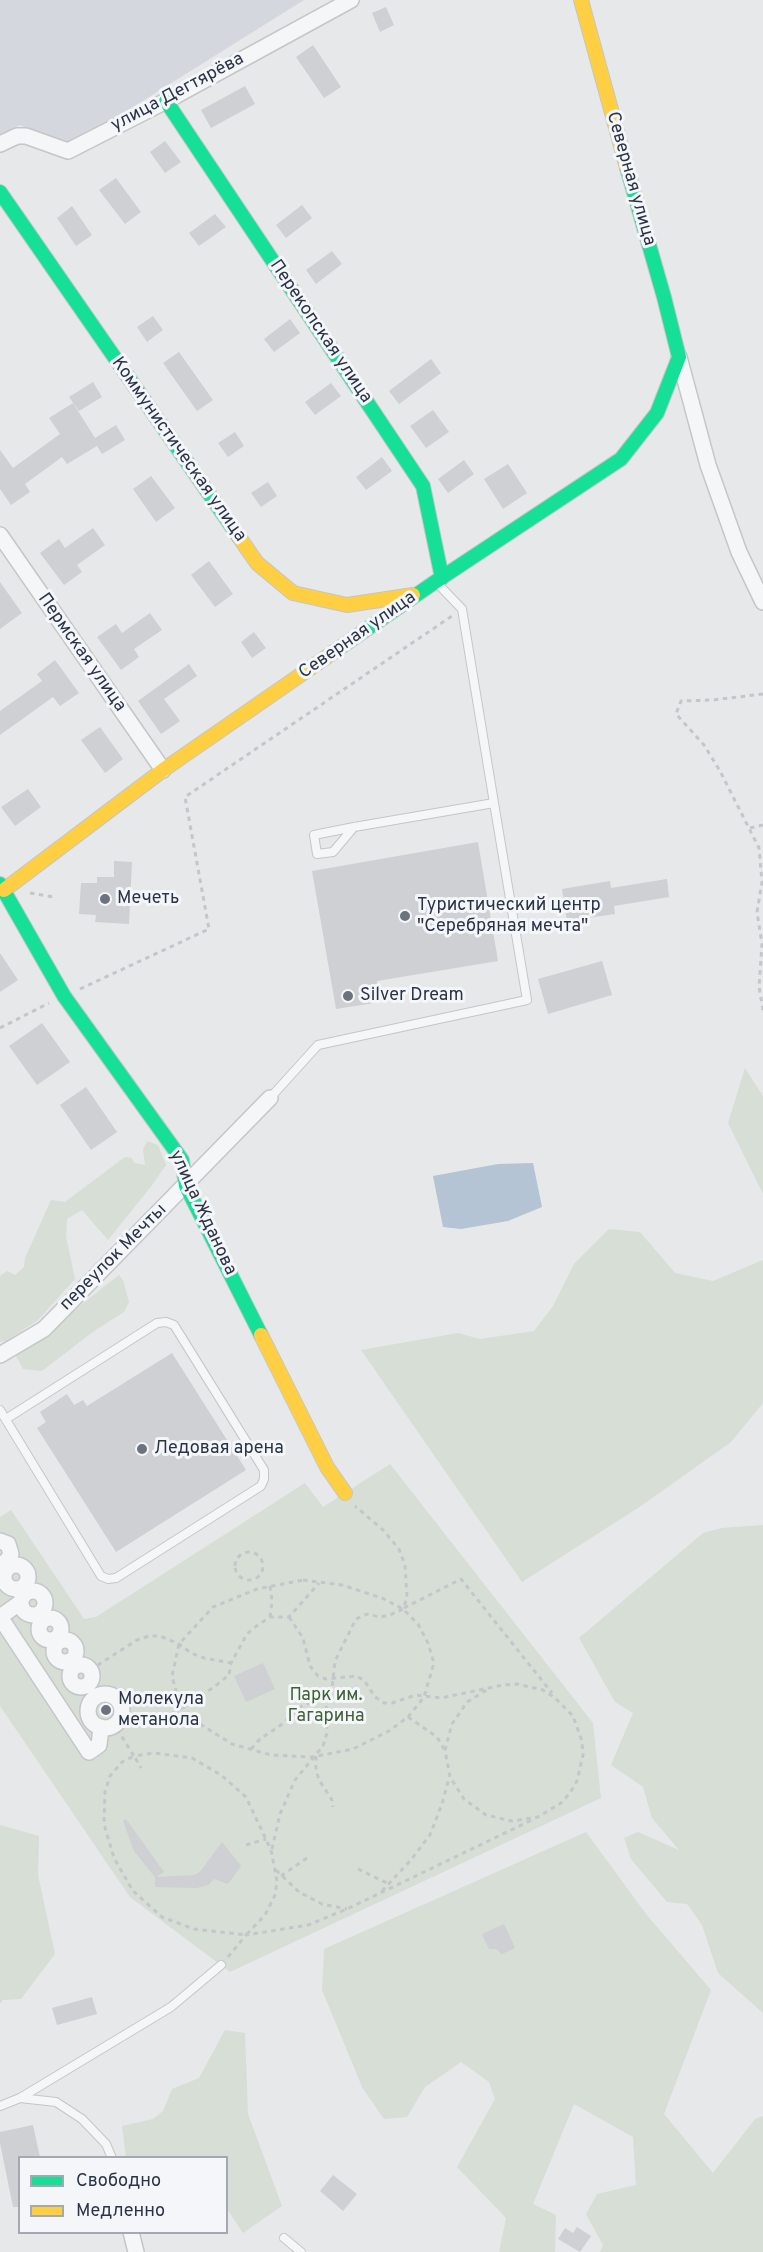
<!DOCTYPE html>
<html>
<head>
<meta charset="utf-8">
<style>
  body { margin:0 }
  #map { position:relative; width:763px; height:2252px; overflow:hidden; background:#e6e8ea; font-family:Overpass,sans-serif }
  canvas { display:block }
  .legend { position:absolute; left:18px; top:2156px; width:210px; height:78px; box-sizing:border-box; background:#f4f6f9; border:2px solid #a4a8b1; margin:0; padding:8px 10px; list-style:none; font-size:18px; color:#2b3445 }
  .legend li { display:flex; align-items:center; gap:12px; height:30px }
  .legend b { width:30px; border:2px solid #a4a8b1 }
</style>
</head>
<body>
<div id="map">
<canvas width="763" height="2252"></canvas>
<ul class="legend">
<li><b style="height:8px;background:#16e098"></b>Свободно</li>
<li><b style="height:8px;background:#ffcf43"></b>Медленно</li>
</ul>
</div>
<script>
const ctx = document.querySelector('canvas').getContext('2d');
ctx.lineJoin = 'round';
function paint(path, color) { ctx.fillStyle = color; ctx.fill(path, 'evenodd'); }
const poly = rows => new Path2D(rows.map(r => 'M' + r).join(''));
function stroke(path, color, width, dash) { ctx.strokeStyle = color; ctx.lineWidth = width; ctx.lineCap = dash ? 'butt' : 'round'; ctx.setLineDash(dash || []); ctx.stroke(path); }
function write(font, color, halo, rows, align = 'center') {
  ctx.font = font + ' Overpass,sans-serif'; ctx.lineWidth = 6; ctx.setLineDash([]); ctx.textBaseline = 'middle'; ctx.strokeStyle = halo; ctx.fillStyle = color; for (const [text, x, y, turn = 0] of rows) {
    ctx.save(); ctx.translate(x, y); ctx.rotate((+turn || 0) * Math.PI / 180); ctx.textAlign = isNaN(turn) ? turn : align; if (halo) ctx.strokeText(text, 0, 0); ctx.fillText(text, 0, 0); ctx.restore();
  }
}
const built = poly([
  [0,0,304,0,69,147,20,125,0,135]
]);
const green = poly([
  [745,1068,763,1096,763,1194,728,1123],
  [147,1141,158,1145,166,1165,153,1184,108,1240,82,1210,67,1219,66,1236,75,1279,38,1320,6,1341,0,1342,0,1276,7,1271,15,1275,24,1267,25,1258,51,1200,65,1202,125,1157,132,1158,134,1163,145,1165,143,1149],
  [609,1229,640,1232,675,1273,713,1281,763,1260,763,1403,731,1442,641,1506,522,1582,361,1350,458,1333,480,1339,534,1331,553,1306,574,1264],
  [119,1275,123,1280,129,1302,124,1312,94,1331,42,1371,23,1369,16,1356],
  [390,1464,593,1723,601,1798,230,1972,130,1897,0,1706,0,1517,11,1510,84,1619,96,1617,305,1483,323,1507],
  [763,1525,763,2013,718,1973,702,1925,687,1904,667,1902,631,1859,624,1838,638,1832,679,1850,652,1818,643,1787,611,1765,633,1713,615,1702,579,1638,703,1533,722,1528],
  [0,1825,39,1836,38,1875,55,1954,21,1999,3,2000,0,2004],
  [586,1832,646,1914,711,1990,664,2114,713,2173,755,2119,763,2116,763,2252,600,2252,603,2245,586,2214,597,2194,636,2185,633,2137,574,2104,533,2204,556,2215,555,2252,499,2252,506,2218,457,2167,495,2099,489,2082,461,2062,425,2087,407,2117,384,2119,363,2089,322,1990,324,1949],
  [225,2030,245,2033,248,2114,282,2206,243,2233,227,2209,226,2158,126,2157,122,2126,153,2119,163,2111,172,2089,199,2078]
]);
const water = poly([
  [533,1163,542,1207,508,1221,461,1229,443,1227,433,1176,498,1164]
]);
const building = poly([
  [386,7,394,25,380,32,372,13],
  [313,45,341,87,324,98,296,57],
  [245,86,255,104,211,128,201,110],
  [165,141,181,162,165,173,150,152],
  [116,178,141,212,125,224,99,190],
  [302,205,312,218,286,238,276,225],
  [72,206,92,235,76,246,57,218],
  [215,214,226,227,199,246,189,233],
  [332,251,342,264,316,284,306,270],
  [153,316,163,330,147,342,137,327],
  [290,319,300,333,274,352,264,339],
  [179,352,213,400,197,411,163,363],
  [431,359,441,373,399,404,389,391],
  [93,382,102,397,79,411,69,397],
  [331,383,341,396,315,415,305,402],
  [73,403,95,438,116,425,125,440,102,454,97,446,67,464,62,457,25,484,30,492,11,505,0,489,0,450,13,468,60,434,49,418],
  [433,410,449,432,426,448,410,426],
  [235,432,244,446,228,457,218,443],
  [382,457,392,471,366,490,356,477],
  [464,460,474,474,448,493,438,479],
  [508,464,527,493,503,509,484,479],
  [151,476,175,508,156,522,133,489],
  [268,482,277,496,261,507,251,493],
  [93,528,105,545,77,565,82,572,64,585,40,553,59,539,65,548],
  [209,561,233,594,215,607,191,575],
  [0,582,22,613,0,629],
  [150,613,162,630,134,649,139,657,121,670,97,637,116,624,122,633],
  [254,632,266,648,252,658,241,642],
  [55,660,79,693,60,706,53,697,0,735,0,711,42,681,37,674],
  [189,664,197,676,164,699,180,721,161,734,138,701],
  [100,727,123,759,105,773,81,740],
  [28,789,41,807,15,826,1,807],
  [478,842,498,961,377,981,381,1002,336,1009,312,871],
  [114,861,132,862,129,924,95,922,96,915,79,914,81,883,97,883,97,877,114,877],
  [667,879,669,897,614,906,615,914,567,921,562,889,610,881,611,888],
  [0,953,18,980,0,992],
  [602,961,612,995,548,1014,538,979],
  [42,1023,70,1062,37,1085,9,1046],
  [86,1087,117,1132,91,1150,60,1105],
  [172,1353,246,1470,116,1552,37,1428,46,1422,40,1412,67,1394,74,1405,83,1400,87,1406],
  [263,1663,275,1689,246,1702,234,1676],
  [126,1819,164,1872,156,1877,194,1875,200,1872,222,1842,241,1866,228,1884,214,1879,208,1885,197,1888,155,1887,155,1877,134,1851,123,1821],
  [504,1924,515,1948,502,1954,496,1949,489,1949,482,1934],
  [92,1997,97,2014,57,2025,52,2008],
  [33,2125,40,2157,20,2157,20,2207,13,2207,0,2143,0,2132],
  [333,2175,357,2194,343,2211,320,2191],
  [577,2227,591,2236,580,2252,558,2239,565,2228,573,2233]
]);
const path = poly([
  [763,694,713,700,681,701,676,714,704,745,720,771,759,848,762,882,757,912,762,944,759,987,763,1010],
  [750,828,763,825],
  [30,893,54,897],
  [80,989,209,929,185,797,452,616],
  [0,1028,49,1003],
  '235 1566a14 14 0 1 1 28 0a14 14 0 1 1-28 0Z',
  [303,1580,342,1585,382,1598,403,1609,418,1624,428,1643,434,1663,424,1697,408,1717,389,1731,353,1749,312,1757,271,1755,232,1744,192,1719,178,1698,172,1676,179,1644,213,1607,257,1589,303,1580],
  [270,1586,272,1601,270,1617],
  [404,1608,461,1579,552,1693],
  [289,1617,303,1638,310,1666,318,1676,326,1679,356,1676,364,1680,375,1697,384,1703,392,1703,416,1695,441,1698,503,1685,517,1684,543,1690,554,1697,573,1716,582,1741,583,1755,577,1781,570,1793,561,1803,538,1817,512,1821,486,1815,464,1799,450,1777,445,1750,452,1724,467,1702,490,1688],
  [90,1670,137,1640,149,1636,160,1636,179,1644,191,1653,204,1658,231,1663],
  [121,1714,135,1723,154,1723,184,1707,214,1687,229,1675,231,1663,247,1634,255,1627,270,1617,289,1617,319,1583],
  [408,1717,437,1737,444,1749],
  [117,1729,134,1756,154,1753,192,1758,221,1775,246,1797,271,1850,277,1881,275,1895,265,1915,246,1935,194,1929,162,1917,133,1891,114,1858,104,1824,105,1792,110,1776,122,1762,134,1756,141,1768],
  [251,1749,260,1739,281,1725,302,1706,326,1696],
  [316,1756,316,1770,319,1780,332,1800,333,1807],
  [246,1845,266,1839],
  [272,1849,280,1814,295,1780,323,1746,327,1733,326,1696,332,1688,335,1661,356,1619,367,1614,380,1617,390,1615,403,1609,407,1598,405,1565,399,1549,383,1530,355,1506],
  [358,1869,389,1884],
  [276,1870,299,1892,322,1904,347,1909],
  [281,1876,307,1858],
  [382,1891,410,1861,430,1835,442,1804,449,1778],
  [228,1957,246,1935,308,1925,347,1909,532,1820]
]);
const lane = poly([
  [437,583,462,609,494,803],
  [270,1098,318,1045,527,1000,494,803,354,827,314,835,317,854,333,852,354,827],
  [0,1410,101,1576,108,1579,116,1578,261,1486,264,1479,264,1470,174,1325,166,1322,157,1323,6,1419],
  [20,2098,171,2007,221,1965],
  [0,2106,20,2098,56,2102,82,2119,106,2144,112,2158],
  [284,2238,301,2252]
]);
const street = poly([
  [0,144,17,136,26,136,68,151,166,101,351,0],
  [679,357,708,465,739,552,763,602],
  [0,535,163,770],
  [0,1355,44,1329,270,1098],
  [0,1541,8,1544,11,1554,6,1562,0,1564],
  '4 1577a12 12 0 1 1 24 0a12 12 0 1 1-24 0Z',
  '21 1603a12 12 0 1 1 24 0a12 12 0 1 1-24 0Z',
  [21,1602,0,1617,89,1752,99,1745,101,1727],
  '39 1629a11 11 0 1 1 22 0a11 11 0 1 1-22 0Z',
  '54 1651a11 11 0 1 1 22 0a11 11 0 1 1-22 0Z',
  '70 1676a11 11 0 1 1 22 0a11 11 0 1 1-22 0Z',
  '88 1711a17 17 0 1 1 34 0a17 17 0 1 1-34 0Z',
  [131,2232,136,2252]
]);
const fast = poly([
  [166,101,423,486,442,578],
  [0,192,239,537],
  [338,649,435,582,621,459,657,413,679,357,664,297,627,168],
  [0,884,64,996,182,1160,186,1186,261,1335]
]);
const slow = poly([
  [581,0,627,168],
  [239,537,257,563,293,593,347,605,413,595],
  [4,890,163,770,338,649],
  [261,1335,327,1467,345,1493]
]);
const markers = [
  [105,899,6,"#6c737f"],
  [405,916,6,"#6c737f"],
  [348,996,6,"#6c737f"],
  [142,1449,6,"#6c737f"],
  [106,1710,6,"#6c737f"]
];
const streetNames = [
  ["улица Дегтярёва",178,93,-28],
  ["Северная улица",630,179,74],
  ["Перекопская улица",320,332,56],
  ["Коммунистическая улица",178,450,55],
  ["Северная улица",358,636,-35],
  ["Пермская улица",81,653,55],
  ["улица Жданова",202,1213,65],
  ["переулок Мечты",114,1258,-45]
];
const poiNames = [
  ["Мечеть",117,899],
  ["Туристический центр",417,906],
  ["\"Серебряная мечта\"",417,927],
  ["Silver Dream",360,996],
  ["Ледовая арена",154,1449],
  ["Молекула",118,1700],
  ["метанола",118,1721]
];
const parkNames = [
  ["Парк им.",326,1696],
  ["Гагарина",326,1717]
];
paint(built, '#d4d7dd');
paint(green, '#d6ded6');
paint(water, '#b4c4d5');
paint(building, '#ced0d3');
stroke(lane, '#c4c6c8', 10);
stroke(street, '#c4c6c8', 18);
stroke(fast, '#c4c6c8', 16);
stroke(slow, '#c4c6c8', 16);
stroke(path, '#c5c6ca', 3, [4.5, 4.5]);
stroke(lane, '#f5f6f7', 8);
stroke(street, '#f5f6f7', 15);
stroke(fast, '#16e098', 14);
stroke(slow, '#ffcf43', 14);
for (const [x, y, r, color] of markers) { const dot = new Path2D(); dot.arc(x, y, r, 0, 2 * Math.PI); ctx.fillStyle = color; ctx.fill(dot); stroke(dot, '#f4f6f9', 2); }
write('18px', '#2b3445', '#f4f6f9', streetNames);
write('18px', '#2b3445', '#f4f6f9', poiNames, 'left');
write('18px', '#3f6138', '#f4f6f9', parkNames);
</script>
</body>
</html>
